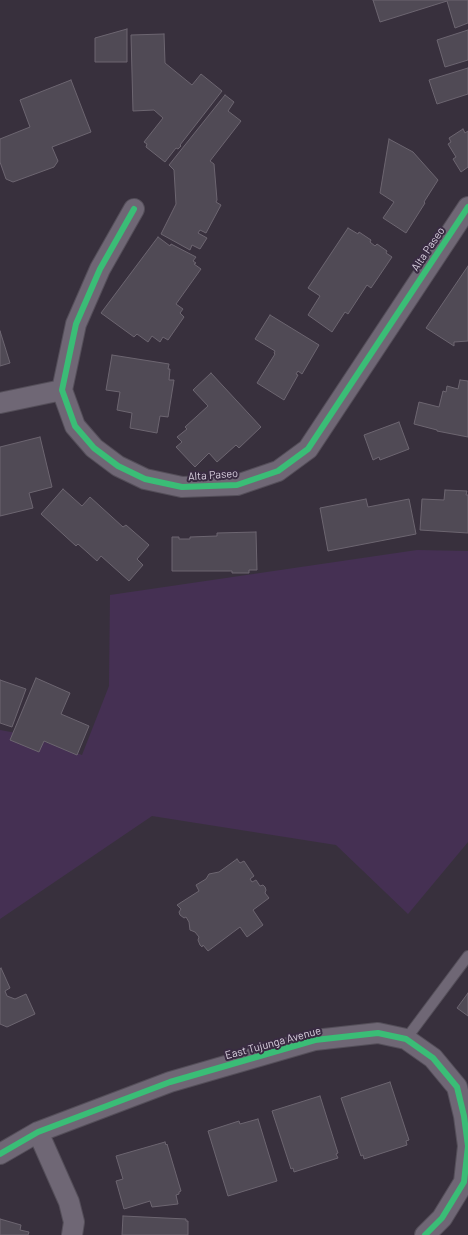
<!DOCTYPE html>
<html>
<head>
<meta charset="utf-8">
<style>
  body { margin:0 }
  canvas { display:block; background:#38303d }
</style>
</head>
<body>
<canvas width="468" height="1235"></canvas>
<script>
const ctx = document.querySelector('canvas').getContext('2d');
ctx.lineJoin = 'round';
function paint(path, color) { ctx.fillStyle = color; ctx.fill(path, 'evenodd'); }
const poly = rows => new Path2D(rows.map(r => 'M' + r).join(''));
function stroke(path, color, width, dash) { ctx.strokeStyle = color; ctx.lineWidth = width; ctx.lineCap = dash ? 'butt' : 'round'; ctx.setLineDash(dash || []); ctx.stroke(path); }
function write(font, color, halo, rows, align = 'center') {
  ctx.font = font + ' Barlow,sans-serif'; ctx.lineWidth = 4; ctx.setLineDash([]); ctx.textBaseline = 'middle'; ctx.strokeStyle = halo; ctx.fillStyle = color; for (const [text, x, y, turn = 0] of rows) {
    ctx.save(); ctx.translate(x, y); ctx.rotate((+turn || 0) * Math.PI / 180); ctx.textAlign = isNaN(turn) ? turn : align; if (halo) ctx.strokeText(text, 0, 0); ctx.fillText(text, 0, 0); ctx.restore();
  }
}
const green = poly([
  [417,550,468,551,468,842,408,914,336,845,152,816,0,919,0,730,22,734,82,755,109,686,110,595]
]);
const building = poly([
  [373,0,468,0,468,23,455,28,447,1,380,22,373,0],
  [127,29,127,62,95,62,95,38,127,29],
  [468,30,468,60,445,67,437,40,468,30],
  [164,34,165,63,192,85,201,74,222,91,180,145,181,146,178,149,176,148,165,162,146,147,147,144,144,142,163,118,154,110,133,111,131,35,164,34],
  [468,68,468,94,437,104,429,80,468,68],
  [71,80,91,132,52,147,58,161,54,167,13,182,6,179,0,162,0,139,30,127,20,100,71,80],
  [225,95,234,102,228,111,241,121,210,161,214,164,217,200,216,202,221,205,206,233,200,230,198,233,207,238,200,249,192,245,190,250,161,234,176,204,174,170,169,165,225,95],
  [463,129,465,133,468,131,468,167,461,172,453,159,456,157,448,144,451,142,449,138,463,129],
  [389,139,413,152,438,180,424,202,425,203,406,233,383,218,394,202,380,193,389,139],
  [348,228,358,234,359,232,371,240,370,242,375,246,377,244,387,251,386,253,392,257,371,288,367,285,348,314,345,312,332,332,308,315,320,296,308,288,348,228],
  [158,237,170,246,171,244,196,257,193,261,196,263,194,264,201,269,176,304,183,309,180,313,184,317,168,340,163,337,160,342,152,336,148,342,137,334,134,337,101,313,158,237],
  [468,266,468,341,454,342,454,346,426,328,468,266],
  [270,315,319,345,302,374,298,371,296,374,298,375,284,400,257,383,275,354,274,353,275,351,255,339,270,315],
  [0,331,10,363,0,366,0,331],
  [112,355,169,364,168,369,170,369,169,380,174,380,168,417,160,416,157,433,130,428,132,413,117,410,120,392,106,390,112,355],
  [211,373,261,427,239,448,236,445,217,462,209,453,195,467,176,447,182,442,177,437,187,429,185,427,208,406,193,390,211,373],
  [460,380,468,381,468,437,437,431,437,430,414,424,419,402,439,407,443,391,446,392,447,386,458,389,460,380],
  [399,422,409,449,380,460,379,457,373,460,364,435,399,422],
  [40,437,52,487,29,493,33,508,0,516,0,447,40,437],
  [63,489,82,506,90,497,123,527,126,525,149,545,137,559,143,565,129,581,101,556,97,561,78,544,76,546,41,514,63,489],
  [445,490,467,491,466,495,468,495,468,533,420,530,422,499,444,500,445,490],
  [366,499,368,507,409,499,416,534,328,551,320,508,366,499],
  [256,532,257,570,249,570,249,573,232,573,232,571,172,571,172,537,179,537,179,539,190,539,190,537,217,536,217,533,256,532],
  [36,678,70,693,61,714,89,726,77,755,44,741,39,752,10,740,36,678],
  [0,680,26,689,12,727,0,723,0,680],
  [237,859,240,863,244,861,254,876,250,879,252,882,256,880,260,886,263,885,265,887,266,890,265,893,269,898,253,910,263,925,247,937,240,927,208,951,203,945,202,947,200,945,198,940,199,937,195,932,190,930,189,922,186,917,184,918,180,915,179,912,181,909,177,905,199,891,196,885,206,879,209,874,219,872,237,859],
  [1,968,10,988,5,991,7,996,15,999,26,994,35,1014,7,1027,0,1024,0,969,1,968],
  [468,993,468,1016,457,1008,468,993],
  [390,1082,409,1140,406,1141,407,1145,364,1159,363,1155,361,1156,341,1098,390,1082],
  [320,1096,338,1153,336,1154,338,1158,294,1172,293,1168,291,1169,272,1111,320,1096],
  [258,1119,277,1181,228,1196,208,1131,239,1121,240,1124,258,1119],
  [165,1142,166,1145,167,1144,181,1191,179,1192,179,1194,176,1195,178,1204,152,1207,150,1201,124,1209,116,1181,123,1179,116,1156,165,1142],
  [123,1216,186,1219,186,1221,188,1221,188,1235,122,1235,123,1216],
  [0,1219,21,1225,20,1230,29,1232,28,1235,0,1235,0,1219]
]);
const service = poly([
  [406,1039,468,956]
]);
const minor = poly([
  [134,209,100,269,76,324,62,390,75,426,94,448,118,466,145,479,182,487,237,485,278,471,308,449,468,207],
  [0,403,62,390],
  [38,1132,69,1202,74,1222,72,1235],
  [0,1154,38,1132,170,1082,315,1040,378,1033,406,1039,433,1058,457,1087,464,1116,468,1146,464,1182,442,1218,425,1235]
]);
const cycleway = poly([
  [134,209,100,269,76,324,62,390,75,426,94,448,118,466,145,479,182,487,237,485,278,471,308,449,468,207],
  [0,1154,38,1132,170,1082,315,1040,378,1033,406,1039,433,1058,457,1087,464,1116,468,1146,464,1182,442,1218,425,1235]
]);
const streetNames = [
  ["Alta Paseo",428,249,-56],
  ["Alta Paseo",213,475,-4],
  ["East Tujunga Avenue",273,1043,-15]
];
paint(green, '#453053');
paint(building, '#504a55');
stroke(building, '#6c6570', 1);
stroke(service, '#544e59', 12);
stroke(minor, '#544e59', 22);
stroke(service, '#6f6775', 10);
stroke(minor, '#6f6775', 20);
stroke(cycleway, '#3abd76', 6);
write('11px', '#d9d0df', '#392b42', streetNames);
</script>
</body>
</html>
